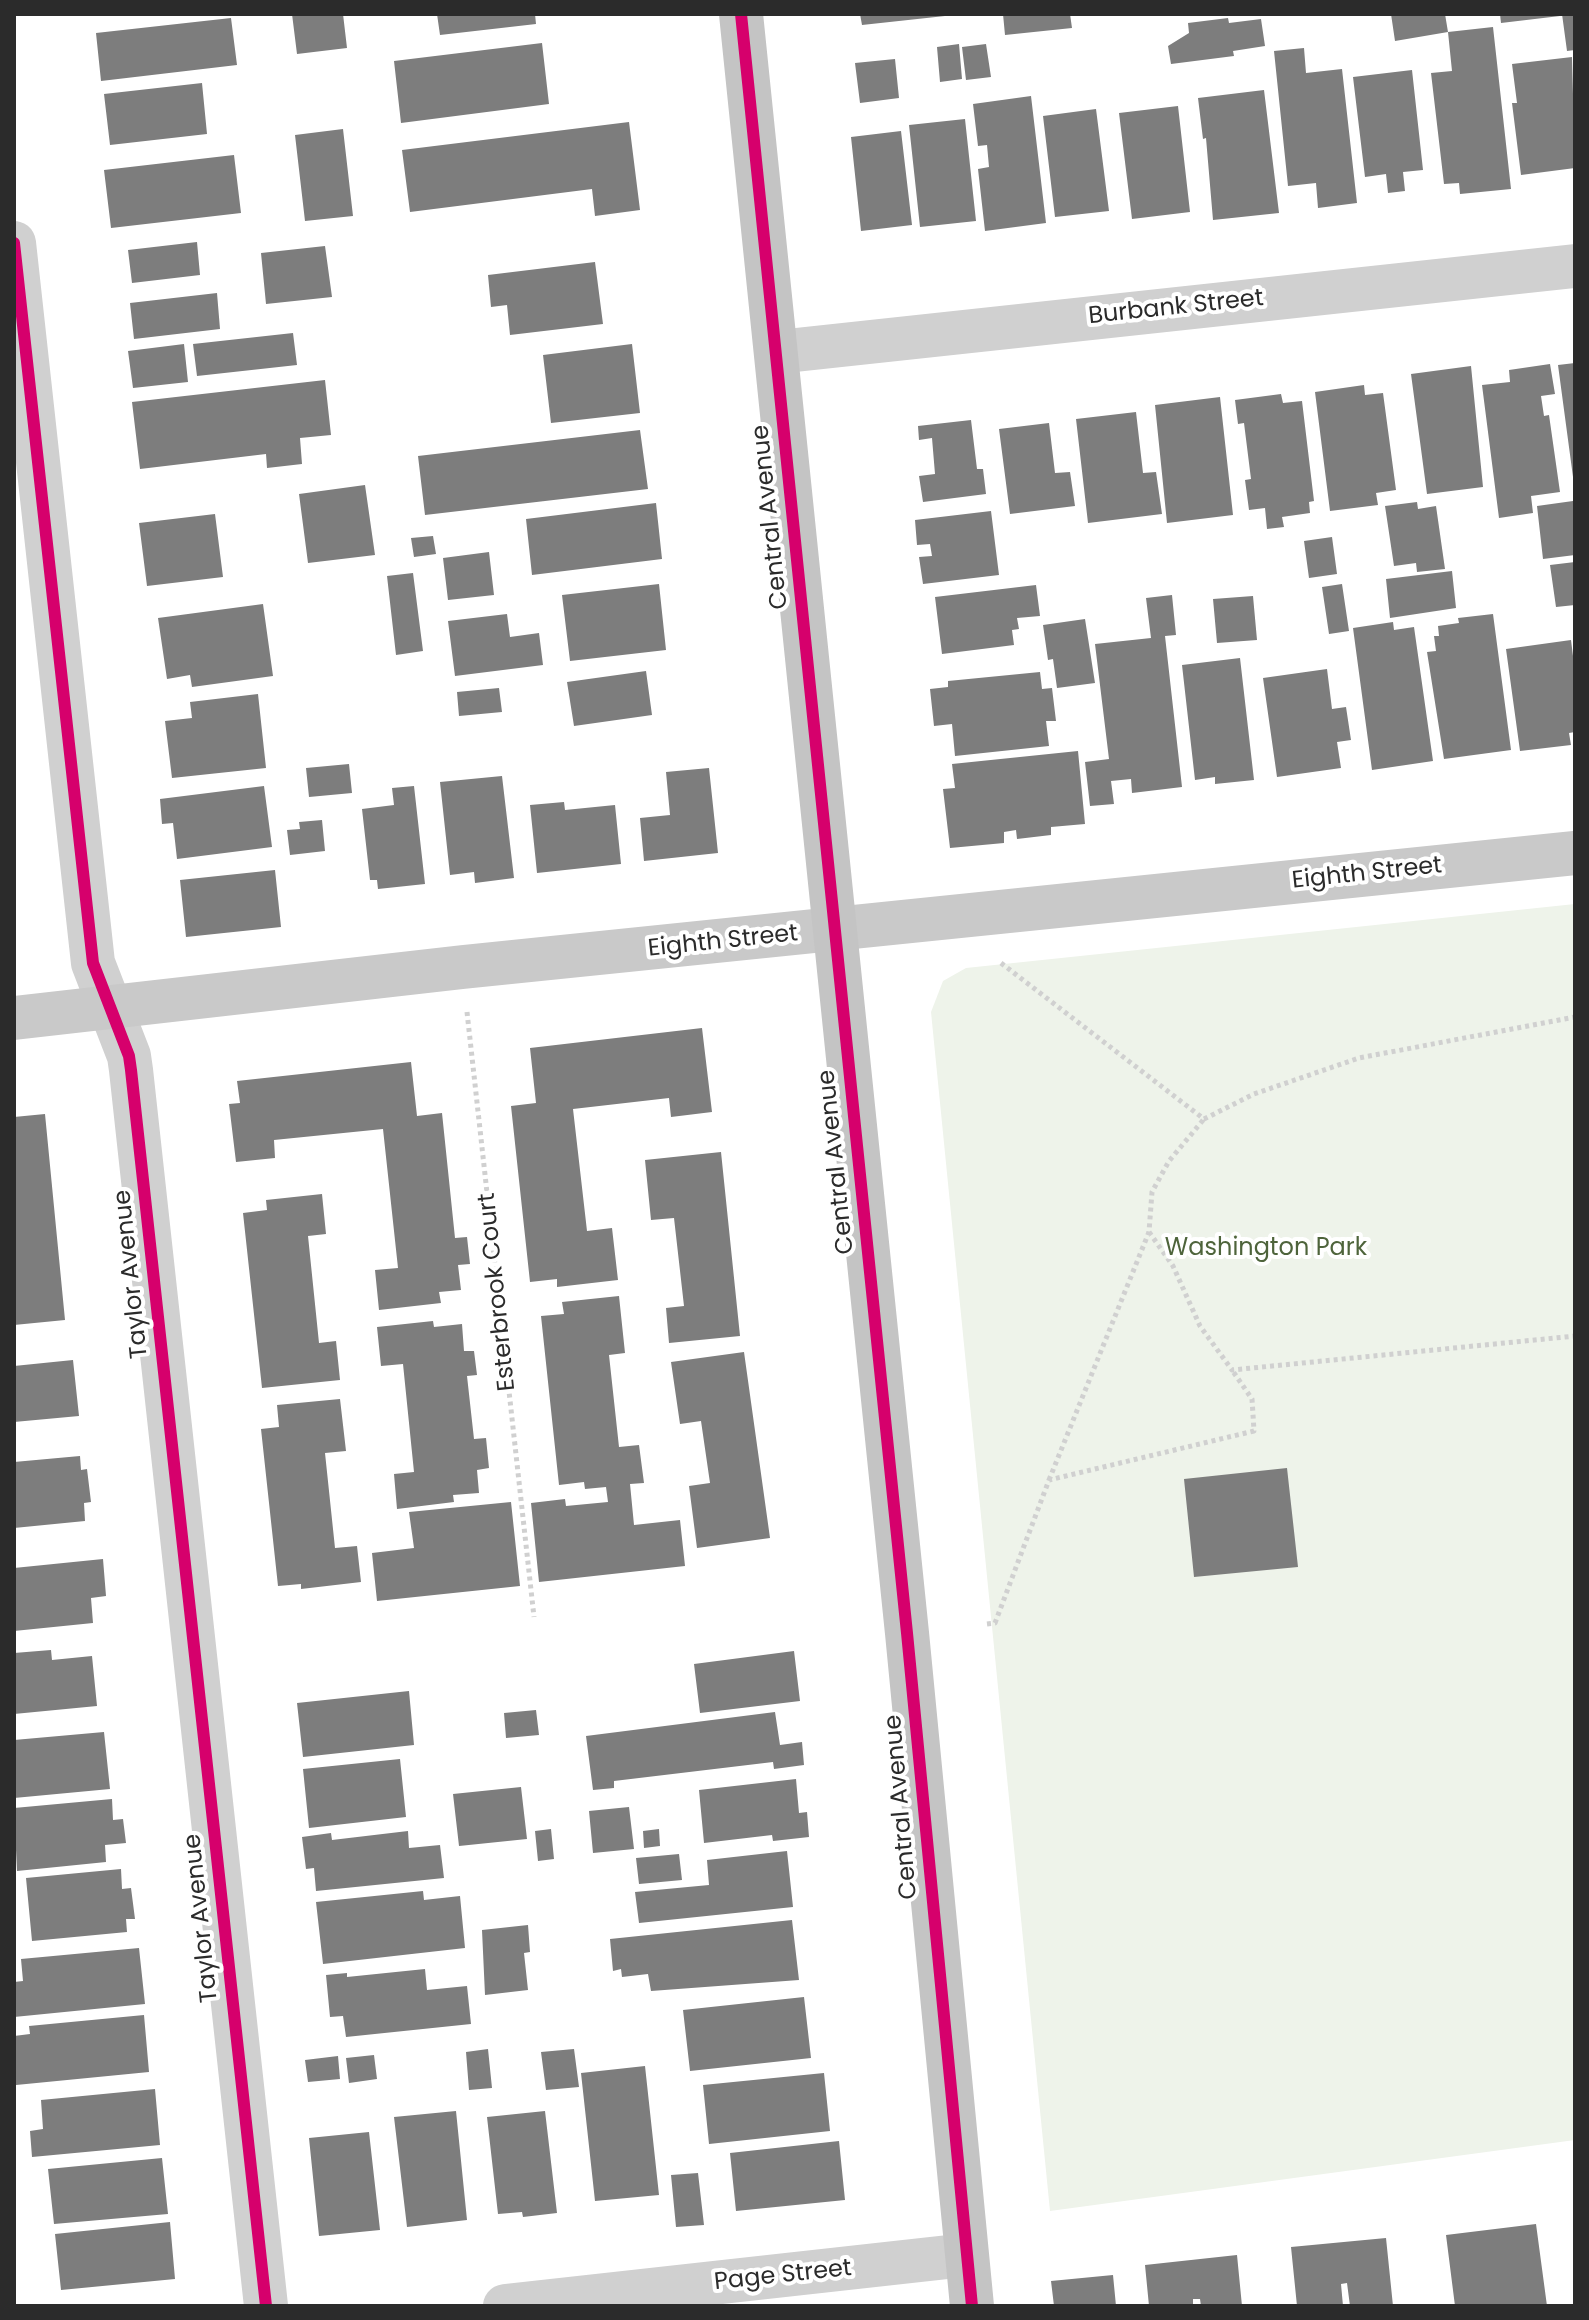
<!DOCTYPE html>
<html>
<head>
<meta charset="utf-8">
<style>
  body { margin:0 }
  #map { position:relative; width:1589px; height:2320px; overflow:hidden; background:#fff; font-family:Poppins,sans-serif }
  canvas { display:block }
  .frame { position:absolute; inset:0; border:16px solid #2b2b2b; pointer-events:none }
</style>
</head>
<body>
<div id="map">
<canvas width="1589" height="2320"></canvas>
<div class="frame"></div>
</div>
<script>
const ctx = document.querySelector('canvas').getContext('2d');
ctx.lineJoin = 'round';
function paint(path, color) { ctx.fillStyle = color; ctx.fill(path, 'evenodd'); }
const poly = rows => new Path2D(rows.map(r => 'M' + r).join(''));
function stroke(path, color, width, dash) { ctx.strokeStyle = color; ctx.lineWidth = width; ctx.lineCap = dash ? 'butt' : 'round'; ctx.setLineDash(dash || []); ctx.stroke(path); }
function write(font, color, halo, rows, align = 'center') {
  ctx.font = font + ' Poppins,sans-serif'; ctx.lineWidth = 8; ctx.setLineDash([]); ctx.textBaseline = 'middle'; ctx.strokeStyle = halo; ctx.fillStyle = color; for (const [text, x, y, turn = 0] of rows) {
    ctx.save(); ctx.translate(x, y); ctx.rotate((+turn || 0) * Math.PI / 180); ctx.textAlign = isNaN(turn) ? turn : align; if (halo) ctx.strokeText(text, 0, 0); ctx.fillText(text, 0, 0); ctx.restore();
  }
}
const green = poly([
  [1575,904,1575,2140,1050,2211,931,1012,943,981,966,968]
]);
const building = poly([
  [292,14,343,14,347,48,297,54],
  [437,14,535,14,536,24,440,35],
  [860,14,945,14,945,16,862,25],
  [1003,14,1070,14,1072,28,1005,35],
  [1391,14,1445,14,1448,32,1395,41],
  [1500,14,1560,14,1560,16,1501,23],
  [1562,14,1575,14,1575,50,1567,51],
  [231,18,237,65,101,81,96,33],
  [1228,18,1229,23,1261,19,1265,46,1233,51,1234,56,1171,64,1168,46,1189,33,1188,23],
  [1493,27,1511,189,1460,194,1459,183,1444,184,1431,73,1452,71,1448,32],
  [542,43,549,104,401,123,394,61],
  [959,44,962,79,940,82,937,47],
  [986,44,991,77,966,80,962,47],
  [1304,48,1306,73,1342,69,1357,203,1318,208,1316,183,1288,186,1274,51],
  [1572,57,1575,168,1521,175,1512,103,1517,103,1512,64],
  [895,59,899,98,860,103,855,63],
  [1412,70,1423,170,1403,172,1405,191,1388,193,1386,174,1365,177,1353,77],
  [202,83,207,134,110,145,104,94],
  [1264,90,1279,213,1213,220,1206,138,1203,139,1198,98],
  [1031,96,1046,223,985,231,978,169,989,167,987,145,978,146,973,104],
  [1178,106,1190,212,1132,219,1119,113],
  [1096,109,1109,211,1055,217,1043,116],
  [965,119,976,221,920,227,909,125],
  [629,122,640,210,595,216,592,189,410,212,402,150],
  [343,129,353,216,305,221,295,135],
  [901,131,912,225,861,231,851,137],
  [234,155,241,213,111,228,104,170],
  [197,242,200,275,132,283,128,250],
  [325,246,332,297,266,304,261,253],
  [595,262,603,324,510,335,507,305,491,307,488,275],
  [217,293,220,329,134,339,130,303],
  [293,333,297,365,197,376,193,344],
  [184,344,188,382,133,388,128,351],
  [632,344,640,413,551,423,543,355],
  [1575,363,1575,476,1573,477,1558,365],
  [1550,364,1555,394,1541,396,1544,416,1549,415,1560,492,1531,496,1533,513,1499,518,1482,385,1510,382,1509,370],
  [1471,366,1483,487,1427,494,1411,374],
  [325,380,331,435,300,438,302,464,267,468,266,454,140,469,132,402],
  [1364,385,1365,395,1383,393,1396,490,1376,493,1378,505,1330,511,1315,392],
  [1281,394,1283,403,1302,401,1314,501,1309,502,1310,513,1282,517,1284,527,1267,529,1265,508,1249,510,1245,480,1251,479,1244,423,1238,424,1235,400],
  [1220,397,1233,515,1167,523,1155,405],
  [1136,412,1143,473,1156,472,1162,514,1088,523,1076,419],
  [971,420,977,469,983,469,986,494,923,502,919,476,935,474,932,438,919,440,918,426],
  [1049,423,1055,473,1070,472,1075,506,1010,514,999,429],
  [640,430,648,489,425,515,418,456],
  [365,485,375,555,308,563,299,494],
  [1573,501,1575,555,1543,559,1537,506],
  [1417,502,1418,509,1436,506,1445,569,1417,572,1416,563,1394,566,1385,506],
  [656,503,662,559,532,575,526,519],
  [991,511,999,575,923,584,919,557,932,556,930,544,917,545,915,520],
  [215,514,223,577,147,586,139,523],
  [433,536,436,554,414,557,411,538],
  [1332,537,1337,574,1309,578,1304,541],
  [489,552,494,595,448,600,443,558],
  [1575,562,1575,605,1556,607,1550,565],
  [1452,571,1456,608,1390,618,1386,579],
  [413,573,423,651,396,655,387,576],
  [659,584,666,650,570,661,562,595],
  [1342,584,1349,631,1329,634,1322,587],
  [1036,585,1040,616,1017,618,1019,629,1012,630,1014,645,942,654,935,597],
  [1172,595,1176,635,1165,636,1182,787,1132,793,1131,779,1111,781,1114,804,1090,806,1085,762,1109,759,1095,644,1151,638,1146,598],
  [1253,596,1257,640,1217,643,1213,599],
  [263,604,273,676,192,687,190,675,167,679,158,618],
  [507,614,510,637,539,633,543,665,455,676,448,621],
  [1493,614,1511,750,1444,759,1427,652,1436,651,1434,636,1439,636,1438,626,1459,623,1458,618],
  [1085,619,1095,683,1057,688,1053,659,1048,660,1043,625],
  [1393,622,1394,630,1414,627,1433,761,1372,770,1353,628],
  [1571,640,1575,672,1575,732,1569,733,1571,745,1520,751,1506,649],
  [1240,658,1254,780,1215,784,1215,777,1195,780,1182,665],
  [1327,669,1332,709,1346,707,1351,740,1337,742,1341,768,1277,777,1263,678],
  [646,671,652,715,574,726,567,682],
  [1040,672,1042,689,1052,688,1056,721,1046,721,1049,746,955,756,952,724,934,726,930,689,948,687,948,681],
  [499,688,502,712,459,716,457,692],
  [258,694,266,768,172,778,165,721,192,718,190,702],
  [1078,751,1085,824,1051,827,1051,835,1017,839,1016,830,1004,832,1004,843,950,848,943,789,955,788,952,764],
  [349,764,352,793,309,797,306,768],
  [709,768,718,853,644,861,640,818,670,815,666,772],
  [502,776,514,878,475,883,474,872,450,875,440,782],
  [264,786,272,847,177,859,173,823,162,824,160,799],
  [414,786,425,884,378,889,377,880,370,880,362,809,394,805,392,788],
  [564,802,565,810,615,805,621,864,537,873,530,805],
  [322,820,325,851,290,855,287,830,300,829,299,822],
  [275,870,281,927,186,937,180,880],
  [702,1028,712,1112,671,1117,669,1098,573,1109,587,1231,612,1228,618,1280,557,1287,557,1279,530,1282,511,1106,536,1103,530,1048],
  [411,1062,417,1116,442,1113,455,1238,467,1237,470,1264,458,1265,461,1290,439,1292,441,1303,379,1310,375,1270,398,1268,383,1129,274,1140,275,1158,236,1162,229,1104,240,1103,237,1081],
  [45,1114,65,1320,14,1325,14,1117],
  [721,1152,740,1336,669,1343,666,1308,684,1306,674,1218,651,1220,645,1160],
  [322,1194,326,1234,308,1236,319,1343,336,1341,340,1380,262,1388,243,1213,267,1210,266,1200],
  [619,1296,625,1353,609,1355,619,1447,639,1445,644,1483,630,1484,634,1525,680,1520,685,1566,539,1582,531,1503,565,1499,566,1506,608,1502,606,1487,585,1489,584,1482,559,1485,541,1316,564,1314,562,1302],
  [433,1321,434,1327,462,1324,464,1351,474,1351,477,1375,467,1376,474,1439,486,1438,489,1468,477,1470,479,1493,453,1495,454,1502,397,1509,394,1474,414,1472,403,1364,381,1366,377,1327],
  [744,1352,770,1538,697,1548,689,1486,710,1483,701,1421,680,1424,671,1362],
  [73,1360,79,1416,14,1422,14,1366],
  [340,1399,346,1451,325,1453,335,1548,357,1546,361,1582,301,1589,301,1584,278,1586,261,1429,279,1427,277,1405],
  [80,1456,81,1470,87,1469,91,1502,84,1503,85,1521,14,1528,14,1462],
  [1287,1468,1298,1567,1194,1577,1184,1479],
  [511,1502,520,1586,377,1601,372,1553,414,1548,409,1512],
  [103,1559,106,1596,91,1598,93,1623,14,1631,14,1568],
  [51,1650,52,1660,92,1656,97,1706,14,1714,14,1653],
  [794,1651,800,1701,700,1713,694,1664],
  [409,1691,414,1745,303,1757,297,1703],
  [536,1710,539,1735,506,1738,504,1713],
  [775,1712,780,1745,802,1742,804,1765,774,1769,773,1762,614,1781,614,1788,593,1790,586,1736],
  [104,1732,110,1789,14,1798,14,1740],
  [400,1759,406,1817,309,1828,303,1769],
  [796,1779,799,1813,807,1812,809,1837,773,1841,772,1835,704,1843,699,1790],
  [521,1787,527,1839,459,1846,453,1794],
  [112,1799,113,1820,123,1819,126,1843,105,1845,106,1862,17,1871,14,1808],
  [629,1807,634,1849,593,1853,589,1811],
  [551,1829,554,1859,538,1861,535,1831],
  [659,1829,660,1846,644,1848,643,1831],
  [408,1831,409,1848,440,1845,444,1878,316,1891,314,1868,306,1869,302,1837,331,1833,332,1840],
  [787,1851,793,1907,639,1923,635,1892,709,1885,707,1860],
  [679,1854,682,1880,639,1884,636,1858],
  [121,1869,122,1889,131,1888,135,1919,126,1919,127,1932,32,1941,26,1878],
  [423,1891,424,1900,460,1896,465,1948,323,1964,316,1902],
  [792,1920,799,1980,651,1991,648,1974,622,1977,621,1969,613,1971,610,1939],
  [528,1925,530,1952,524,1953,528,1990,485,1995,482,1930],
  [139,1948,145,2004,14,2017,14,1982,23,1981,21,1959],
  [425,1969,427,1990,467,1986,471,2024,346,2037,343,2016,330,2017,326,1975,347,1973,347,1977],
  [804,1997,811,2058,690,2071,683,2010],
  [144,2015,149,2072,16,2085,14,2036,30,2034,29,2026],
  [488,2049,492,2088,469,2090,466,2052],
  [574,2049,579,2087,546,2090,541,2052],
  [374,2055,377,2079,349,2083,346,2058],
  [338,2056,340,2079,308,2082,305,2060],
  [645,2066,659,2195,595,2201,581,2073],
  [824,2073,830,2131,709,2144,703,2085],
  [155,2089,160,2145,32,2157,30,2131,43,2129,41,2100],
  [456,2111,467,2220,407,2227,394,2117],
  [545,2111,557,2213,523,2217,522,2212,498,2214,487,2117],
  [369,2132,380,2230,319,2236,309,2138],
  [839,2141,845,2200,736,2211,730,2153],
  [162,2158,168,2214,54,2224,48,2169],
  [698,2173,704,2225,676,2227,671,2175],
  [170,2222,175,2279,61,2290,55,2234],
  [1536,2224,1547,2306,1455,2306,1446,2235],
  [1386,2238,1393,2306,1350,2306,1347,2283,1341,2284,1343,2306,1297,2306,1291,2247],
  [1237,2255,1242,2306,1201,2306,1200,2299,1193,2299,1193,2306,1149,2306,1145,2265],
  [1113,2275,1116,2306,1054,2306,1051,2281]
]);
const path = poly([
  [1001,963,1204,1119,1254,1094,1359,1058,1575,1017],
  [467,1012,534,1617],
  [1149,1232,1173,1266,1200,1326,1232,1370,1575,1336],
  [1049,1480,1149,1232,1152,1192,1169,1161,1204,1119],
  [987,1624,995,1623,1049,1480,1254,1431,1252,1399,1232,1370]
]);
const street = poly([
  [14,243,93,963,129,1056,131,1070,266,2306],
  [777,352,1575,266],
  [505,2306,966,2255]
]);
const secondary = poly([
  [14,1018,463,967,1575,853]
]);
const primary = poly([
  [741,14,907,1633,972,2306]
]);
const cycleway = poly([
  [741,14,907,1633,972,2306],
  [14,243,93,963,129,1056,131,1070,266,2306]
]);
const streetNames = [
  ["Burbank Street",1176,308,-6],
  ["Central Avenue",771,517,-96],
  ["Eighth Street",1367,874,-6],
  ["Eighth Street",723,942,-6],
  ["Central Avenue",837,1162,-96],
  ["Taylor Avenue",132,1274,-96],
  ["Esterbrook Court",498,1292,-96],
  ["Central Avenue",902,1807,-95],
  ["Taylor Avenue",202,1918,-96],
  ["Page Street",783,2276,-6]
];
const parkNames = [
  ["Washington Park",1266,1249]
];
paint(green, '#eef3ea');
paint(building, '#7d7d7d');
stroke(path, '#d0d0d0', 5, [4, 4]);
stroke(street, '#d0d0d0', 44);
stroke(secondary, '#c9c9c9', 44);
stroke(primary, '#c4c4c4', 44);
stroke(cycleway, '#d6006c', 12);
write('24px', '#2b2b2b', '#fff', streetNames);
write('24px', '#4e643b', '#fff', parkNames);
</script>
</body>
</html>
